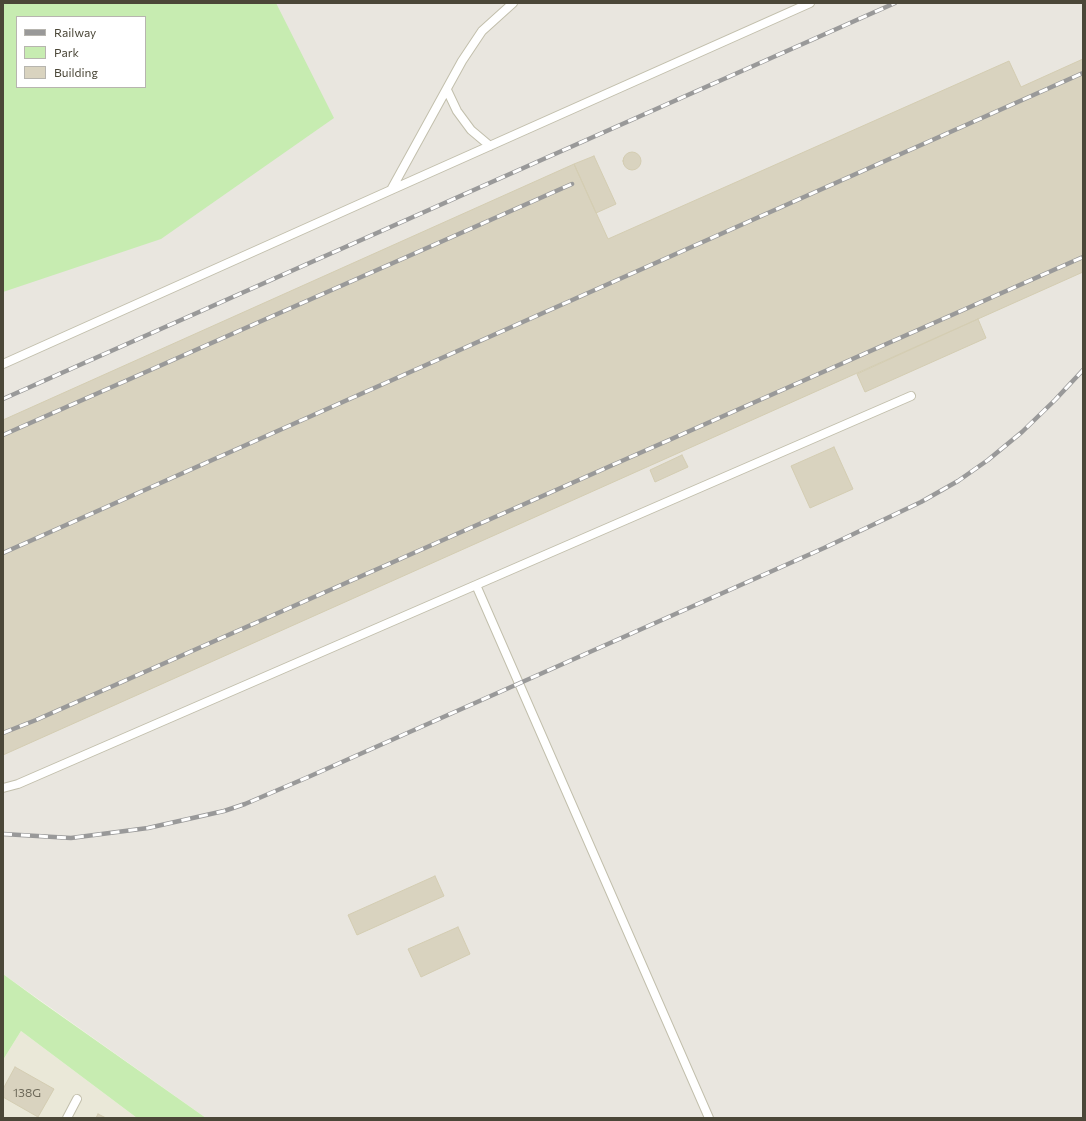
<!DOCTYPE html>
<html>
<head>
<meta charset="utf-8">
<style>
  body { margin:0 }
  #map { position:relative; width:1086px; height:1121px; overflow:hidden; background:#f6f5ea; font-family:Commissioner,sans-serif }
  canvas { display:block }
  .frame { position:absolute; inset:0; border:4px solid #4b4738; pointer-events:none }
  .legend { position:absolute; left:16px; top:16px; width:130px; height:72px; box-sizing:border-box; background:#fff; border:1px solid #b7b5af; margin:0; padding:5px 7px; list-style:none; font-size:12px; color:#4b4738 }
  .legend li { display:flex; align-items:center; gap:8px; height:20px }
  .legend b { width:20px; border:1px solid #b7b5af }
</style>
</head>
<body>
<div id="map">
<canvas width="1086" height="1121"></canvas>
<div class="frame"></div>
<ul class="legend">
<li><b style="height:5px;background:#999"></b>Railway</li>
<li><b style="height:11px;background:#c7ecb1"></b>Park</li>
<li><b style="height:11px;background:#d9d3bf"></b>Building</li>
</ul>
</div>
<script>
const ctx = document.querySelector('canvas').getContext('2d');
ctx.lineJoin = 'round';
function paint(path, color) { ctx.fillStyle = color; ctx.fill(path, 'evenodd'); }
const poly = rows => new Path2D(rows.map(r => 'M' + r).join(''));
function stroke(path, color, width, dash) { ctx.strokeStyle = color; ctx.lineWidth = width; ctx.lineCap = dash ? 'butt' : 'round'; ctx.setLineDash(dash || []); ctx.stroke(path); }
function write(font, color, halo, rows, align = 'center') {
  ctx.font = font + ' Commissioner,sans-serif'; ctx.lineWidth = 3; ctx.setLineDash([]); ctx.textBaseline = 'middle'; ctx.strokeStyle = halo; ctx.fillStyle = color; for (const [text, x, y, turn = 0] of rows) {
    ctx.save(); ctx.translate(x, y); ctx.rotate((+turn || 0) * Math.PI / 180); ctx.textAlign = isNaN(turn) ? turn : align; if (halo) ctx.strokeText(text, 0, 0); ctx.fillText(text, 0, 0); ctx.restore();
  }
}
const residential = poly([
  [21,1031,137,1118,3,1118,3,1060]
]);
const industrial = poly([
  [3,3,1083,3,1083,1118,206,1118,3,974],
  [17,17,145,17,145,87,17,87]
]);
const green = poly([
  [3,3,276,3,334,118,161,239,3,292],
  [17,17,145,17,145,87,17,87],
  [3,974,40,1001,206,1118,137,1118,21,1031,3,1060]
]);
const building = poly([
  [1083,59,1083,272,3,755,3,420,574,164,608,239,1009,61,1021,87,1083,59],
  '623 161a9 9 0 1 1 18 0a9 9 0 1 1-18 0Z',
  [594,156,616,204,596,213,574,164,594,156],
  [978,319,986,338,865,392,857,374,978,319],
  [834,447,853,489,810,508,791,466,834,447],
  [682,455,688,467,655,482,650,470,682,455],
  [435,876,444,896,357,935,348,915,435,876],
  [458,927,470,954,421,977,408,949,458,927],
  [15,1067,54,1089,38,1117,3,1097,3,1089,15,1067],
  [98,1114,106,1118,96,1118,98,1114]
]);
const service = poly([
  [447,90,457,111,471,130,490,146],
  [391,190,810,3],
  [3,364,391,190,462,61,482,31,513,3],
  [476,585,709,1118],
  [3,788,18,784,911,396],
  [67,1118,77,1099]
]);
const rail = poly([
  [3,399,895,3],
  [3,435,572,184],
  [3,553,1083,73],
  [3,733,36,720,1083,257],
  [3,834,71,838,148,828,224,811,245,804,306,778,824,548,921,502,958,481,988,460,1022,432,1055,400,1083,370]
]);
const numberNames = [
  ["138G",27,1093]
];
paint(residential, '#eae8d8');
paint(industrial, '#e9e6df');
paint(green, '#c7ecb1');
paint(building, '#d9d3bf');
stroke(building, '#d4cdb2', 1);
stroke(service, '#c2bfac', 10);
stroke(service, '#fff', 8);
stroke(rail, '#999', 4.5);
stroke(rail, '#fff', 3, [9]);
write('12px', '#6e6a5a', null, numberNames);
</script>
</body>
</html>
